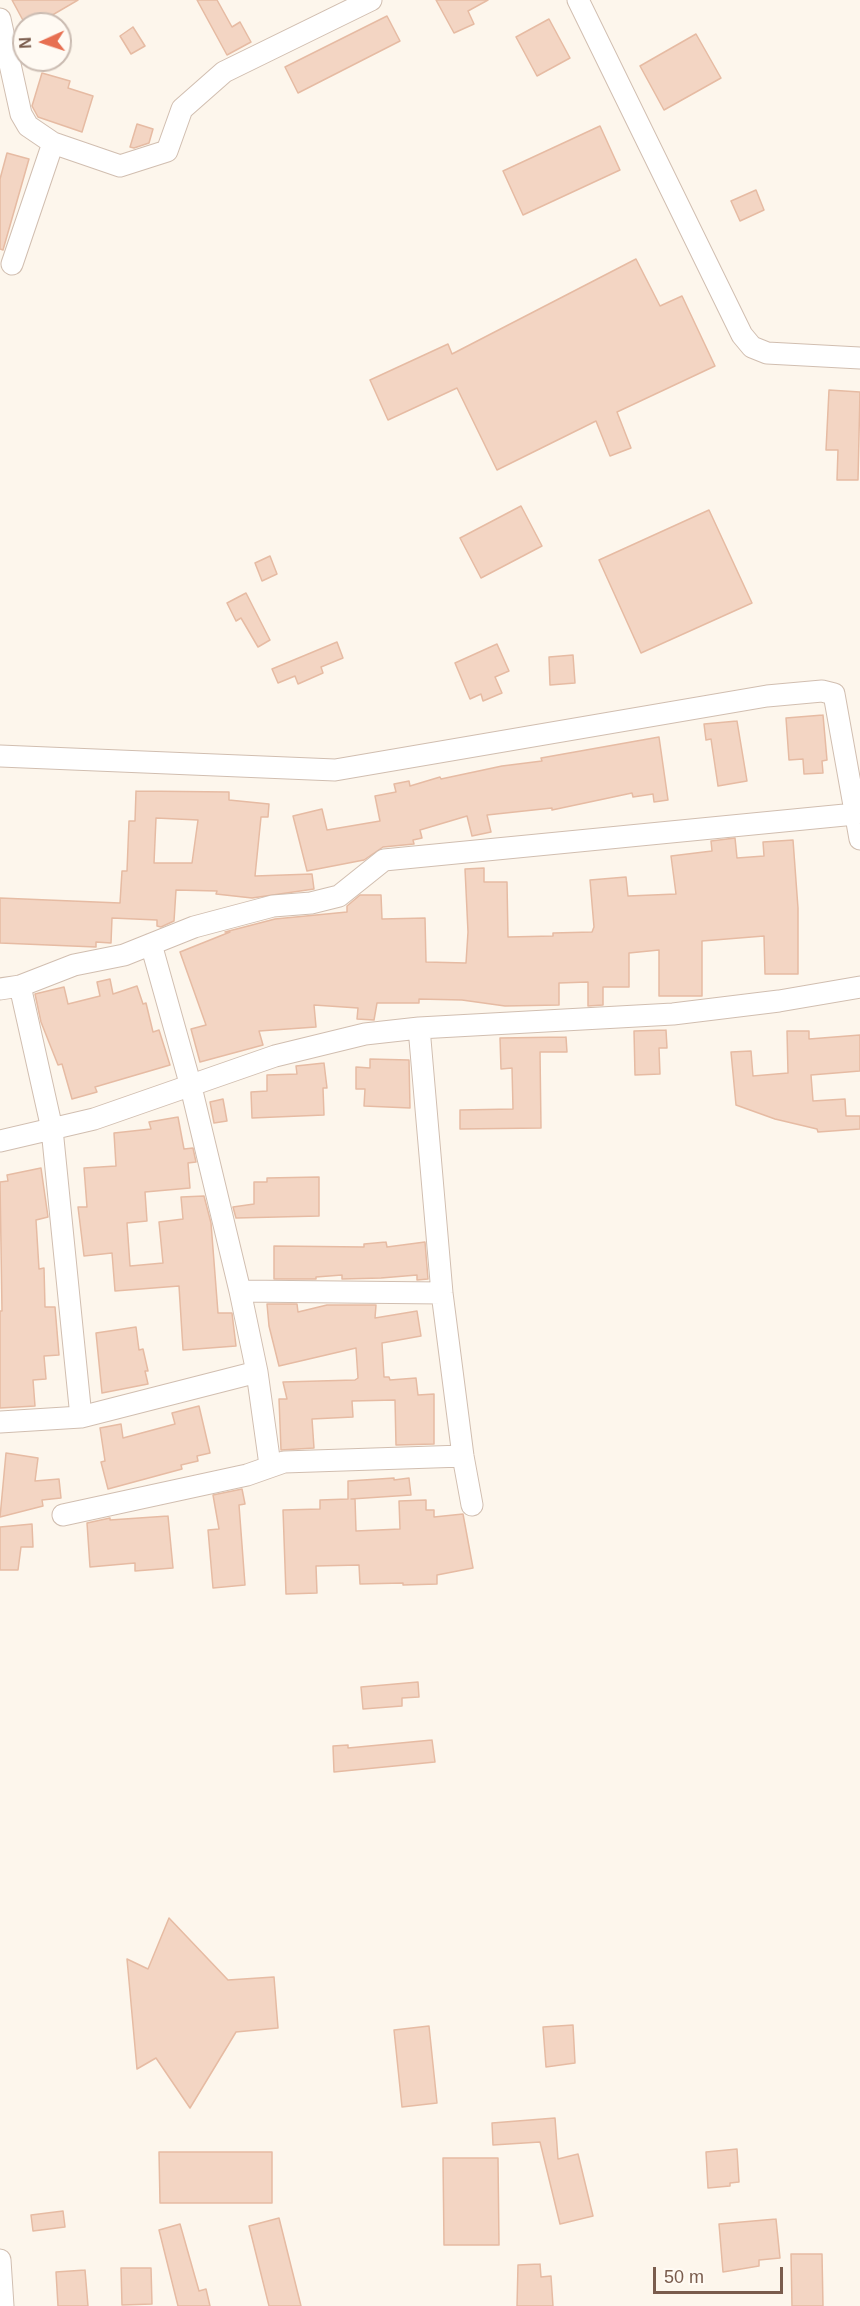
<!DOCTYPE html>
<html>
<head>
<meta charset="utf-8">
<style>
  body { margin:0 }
  #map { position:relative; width:860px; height:2306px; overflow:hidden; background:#fdf6ec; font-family:Arial,sans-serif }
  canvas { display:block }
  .north { position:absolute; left:12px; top:12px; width:60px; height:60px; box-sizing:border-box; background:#fffaf3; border:2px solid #cabbb1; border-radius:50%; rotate:267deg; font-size:16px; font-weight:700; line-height:24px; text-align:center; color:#7a5c4d }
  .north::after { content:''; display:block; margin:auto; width:21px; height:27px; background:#e76f51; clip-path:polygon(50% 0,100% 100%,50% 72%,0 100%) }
  .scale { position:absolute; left:653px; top:2267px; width:130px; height:27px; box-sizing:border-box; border:3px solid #7a5c4d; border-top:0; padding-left:8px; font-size:18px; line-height:21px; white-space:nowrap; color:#7a5c4d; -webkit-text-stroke:4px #fffaf3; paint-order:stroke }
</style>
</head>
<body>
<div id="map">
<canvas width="860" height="2306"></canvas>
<div class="north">N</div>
<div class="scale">50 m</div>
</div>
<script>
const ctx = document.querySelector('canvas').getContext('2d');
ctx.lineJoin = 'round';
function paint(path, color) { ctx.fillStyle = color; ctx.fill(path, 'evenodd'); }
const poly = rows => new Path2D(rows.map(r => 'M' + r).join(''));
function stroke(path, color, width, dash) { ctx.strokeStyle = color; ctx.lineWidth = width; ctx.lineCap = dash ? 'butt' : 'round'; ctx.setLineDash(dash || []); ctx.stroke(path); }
const building = poly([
  [12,0,78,0,37,24,25,24,12,0],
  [197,0,217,0,232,27,240,22,251,42,227,55,197,0],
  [436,0,488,0,468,11,474,24,454,33,436,0],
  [387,16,400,41,298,93,285,67,387,16],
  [549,19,570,58,537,76,516,37,549,19],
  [133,27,145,46,131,54,120,36,133,27],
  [696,34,721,78,664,110,640,66,696,34],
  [42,73,70,81,68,88,93,96,82,132,38,117,32,106,42,73],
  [137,124,153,129,149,143,134,148,130,147,137,124],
  [600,126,620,170,523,215,503,171,600,126],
  [7,153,29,159,3,250,0,249,0,179,7,153],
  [756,190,764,210,740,221,731,201,756,190],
  [636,259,660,306,682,296,715,366,617,412,631,448,610,456,596,421,497,470,457,388,388,420,370,380,448,344,452,354,636,259],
  [829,390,860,392,858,480,837,480,838,450,826,450,829,390],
  [521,506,542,546,481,578,460,538,521,506],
  [709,510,752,603,641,653,599,560,709,510],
  [270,556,277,574,262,581,255,563,270,556],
  [246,593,270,640,258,647,241,618,236,621,227,603,246,593],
  [337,642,343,658,321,667,323,673,298,684,295,676,278,683,272,669,337,642],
  [497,644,509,671,495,677,502,693,483,701,481,694,470,699,455,663,497,644],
  [573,655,575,683,550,685,549,657,573,655],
  [823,715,827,760,822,761,823,773,804,774,803,759,789,760,786,718,823,715],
  [737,721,747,781,718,786,711,739,706,740,704,724,737,721],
  [659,737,668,800,654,802,653,794,633,797,632,793,552,810,552,808,487,815,491,832,472,836,467,816,420,830,422,838,413,840,414,844,383,847,364,860,307,871,293,816,322,809,327,830,380,821,375,796,396,792,394,784,409,781,410,786,440,777,441,779,502,766,542,761,541,758,659,737],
  [136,791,229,792,229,800,269,804,268,817,261,817,255,876,312,874,314,889,252,898,216,894,217,891,176,890,174,921,161,927,157,926,157,920,112,918,111,943,96,942,96,947,0,943,0,898,120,903,122,871,127,871,129,821,135,821,136,791],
  [156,818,198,820,192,863,154,863,156,818],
  [735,838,737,858,764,856,763,842,793,840,798,908,798,974,765,974,764,936,702,941,702,996,659,996,659,950,629,953,629,987,603,987,603,1005,588,1006,588,982,559,983,559,1005,505,1006,462,1000,419,999,419,1003,377,1003,374,1020,357,1019,358,1008,314,1005,316,1027,259,1031,263,1045,200,1062,191,1029,206,1025,180,952,230,932,225,932,275,919,347,912,347,906,360,895,381,895,382,919,425,918,426,962,466,963,468,932,465,869,484,868,484,882,507,882,508,937,553,936,553,933,592,932,594,927,590,880,626,877,628,896,676,894,671,856,712,851,711,841,735,838],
  [110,979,113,994,137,986,143,1004,146,1003,153,1032,159,1030,170,1065,95,1087,97,1092,72,1099,62,1064,58,1065,41,1022,35,994,64,987,68,1004,100,996,97,982,110,979],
  [666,1030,667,1048,659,1048,660,1074,635,1075,634,1031,666,1030],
  [787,1031,809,1031,809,1039,860,1035,860,1071,811,1075,813,1101,845,1099,846,1116,860,1116,860,1129,818,1132,817,1129,775,1119,736,1105,731,1052,751,1051,753,1076,788,1073,787,1031],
  [566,1037,567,1052,540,1052,541,1128,460,1129,460,1110,513,1109,512,1068,501,1069,500,1038,566,1037],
  [370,1059,409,1060,410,1108,364,1106,365,1089,356,1089,356,1067,370,1068,370,1059],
  [324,1063,327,1088,323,1088,324,1115,252,1118,251,1092,267,1091,267,1075,297,1074,296,1066,324,1063],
  [223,1099,227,1121,214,1123,210,1102,223,1099],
  [178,1117,184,1149,193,1148,196,1162,188,1163,190,1188,145,1192,147,1221,127,1223,130,1266,163,1263,159,1222,183,1219,181,1197,204,1196,211,1223,218,1313,232,1313,236,1346,183,1350,179,1286,115,1291,112,1253,84,1256,78,1207,87,1207,84,1168,116,1166,114,1133,151,1129,149,1122,178,1117],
  [41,1168,48,1217,36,1220,39,1269,44,1268,45,1307,55,1307,59,1355,44,1356,46,1379,33,1380,35,1406,0,1408,0,1311,2,1311,0,1182,8,1181,7,1175,41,1168],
  [319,1177,319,1216,236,1218,233,1207,254,1204,254,1182,267,1182,267,1178,319,1177],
  [386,1242,387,1247,425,1242,428,1279,417,1280,417,1275,381,1278,342,1279,342,1275,316,1277,316,1279,274,1279,274,1246,364,1247,364,1244,386,1242],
  [267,1304,297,1304,298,1312,327,1305,376,1305,375,1318,417,1311,421,1336,382,1343,384,1377,389,1377,390,1380,416,1378,418,1395,434,1394,434,1444,396,1445,395,1400,352,1401,353,1417,312,1419,314,1448,281,1450,279,1399,287,1399,283,1382,355,1380,358,1378,356,1348,279,1366,269,1326,267,1304],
  [136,1327,139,1350,143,1349,148,1371,145,1371,148,1384,102,1393,96,1333,136,1327],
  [199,1406,210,1453,197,1456,198,1461,181,1465,182,1469,108,1489,101,1462,105,1461,100,1428,121,1424,123,1438,175,1424,172,1413,199,1406],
  [6,1453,38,1458,35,1481,59,1479,61,1498,42,1500,43,1506,0,1517,6,1453],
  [394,1478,394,1480,409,1478,411,1495,351,1499,355,1499,356,1531,400,1529,399,1501,426,1500,426,1510,434,1510,434,1517,463,1514,473,1568,437,1575,437,1584,403,1585,403,1583,360,1584,359,1565,316,1566,317,1593,286,1594,283,1510,320,1509,320,1500,348,1499,348,1481,394,1478],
  [242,1489,245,1504,239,1505,245,1585,213,1588,208,1530,219,1529,213,1495,242,1489],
  [168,1516,173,1568,135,1571,135,1563,90,1567,87,1523,110,1518,110,1520,168,1516],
  [32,1524,33,1547,21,1547,18,1570,0,1570,0,1527,32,1524],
  [418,1682,419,1697,402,1698,402,1706,363,1709,361,1687,418,1682],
  [432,1740,435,1762,334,1772,333,1746,348,1745,348,1748,432,1740],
  [169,1918,228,1980,274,1977,278,2028,236,2032,190,2108,156,2058,137,2069,127,1959,148,1969,169,1918],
  [573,2025,575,2063,546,2067,543,2027,573,2025],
  [429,2026,437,2103,402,2107,394,2030,429,2026],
  [555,2118,558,2159,578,2154,593,2216,560,2224,540,2142,493,2145,492,2123,555,2118],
  [737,2149,739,2182,730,2183,730,2186,708,2188,706,2152,737,2149],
  [159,2152,272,2152,272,2203,160,2203,159,2152],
  [443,2158,498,2158,499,2245,444,2245,443,2158],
  [63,2211,65,2227,33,2231,31,2215,63,2211],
  [279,2218,301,2306,269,2306,249,2226,279,2218],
  [776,2219,780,2258,759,2260,759,2266,723,2272,719,2224,776,2219],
  [180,2224,199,2291,206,2289,210,2306,178,2306,159,2230,180,2224],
  [791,2254,822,2254,823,2306,792,2306,791,2254],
  [540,2264,541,2277,551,2276,553,2306,517,2306,518,2265,540,2264],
  [121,2268,151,2268,152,2304,122,2305,121,2268],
  [85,2270,88,2306,58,2306,56,2272,85,2270]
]);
const minor = poly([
  [578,0,742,335,752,347,767,353,860,358],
  [0,19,21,114,28,126,53,143],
  [12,264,53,143,120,166,167,151,182,109,224,72,371,0],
  [0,756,335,770,767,696,822,691,834,694,860,839],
  [151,944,190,1083,240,1291,257,1372,270,1465],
  [20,986,52,1129,81,1417],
  [0,989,20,986,74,965,124,955,194,927,273,906,311,903,339,896,384,860,855,814],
  [419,1028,442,1293,463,1456,472,1505],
  [0,1141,94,1119,275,1056,365,1034,419,1028,673,1014,779,1001,860,987],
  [240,1291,442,1293],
  [0,1422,81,1417,257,1372],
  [63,1515,247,1475,284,1462,463,1456],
  [0,2260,3,2306]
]);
paint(building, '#f3d5c3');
stroke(building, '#e6bba3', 1.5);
stroke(minor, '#d1beb0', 23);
stroke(minor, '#fff', 21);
</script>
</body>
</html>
